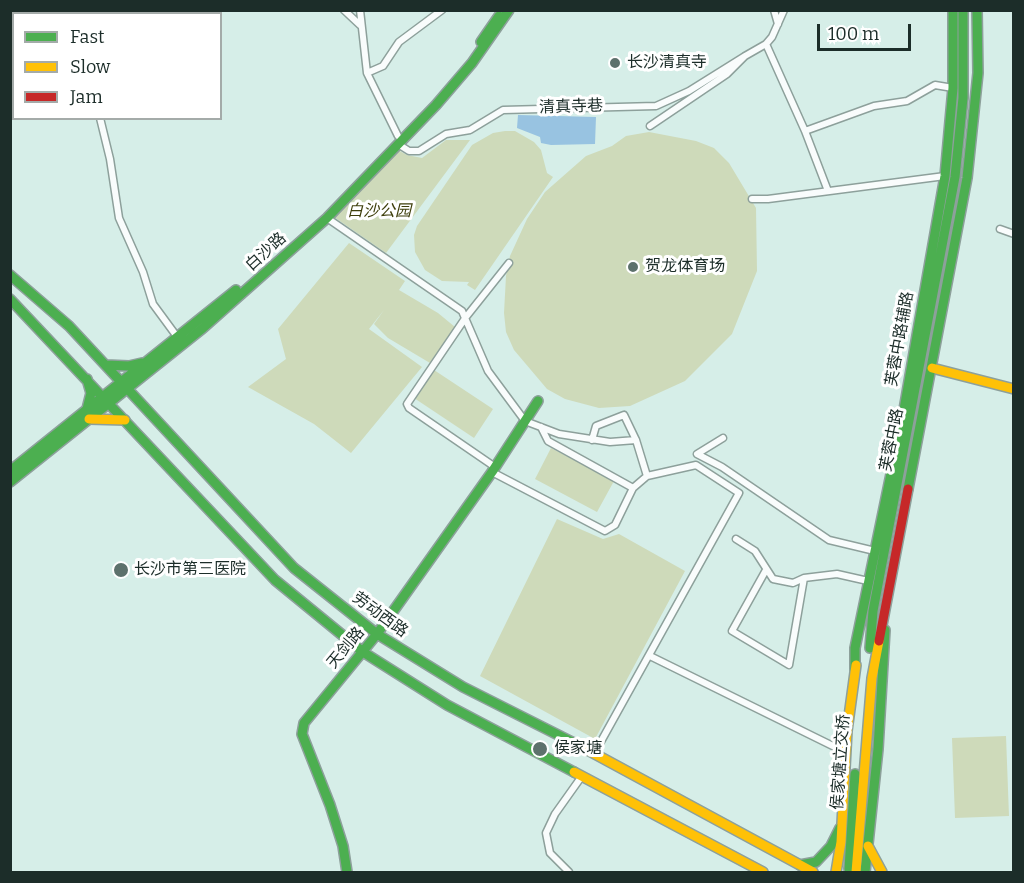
<!DOCTYPE html>
<html>
<head>
<meta charset="utf-8">
<style>
  body { margin:0 }
  #map { position:relative; width:1024px; height:883px; overflow:hidden; background:#d6eee8; font-family:Bitter,serif }
  canvas { display:block }
  .frame { position:absolute; inset:0; border:12px solid #1c2d29; pointer-events:none }
  .legend { position:absolute; left:12px; top:12px; width:210px; height:108px; box-sizing:border-box; background:#fff; border:2px solid #a4aba9; margin:0; padding:8px 10px; list-style:none; font-size:18px; color:#1c2d29 }
  .legend li { display:flex; align-items:center; gap:12px; height:30px }
  .legend b { width:30px; border:2px solid #a4aba9 }
  .scale { position:absolute; left:817px; top:24px; width:94px; height:27px; box-sizing:border-box; border:3px solid #1c2d29; border-top:0; padding-left:8px; font-size:18px; line-height:21px; white-space:nowrap; color:#1c2d29; -webkit-text-stroke:4px #fff; paint-order:stroke }
</style>
</head>
<body>
<div id="map">
<canvas width="1024" height="883"></canvas>
<div class="frame"></div>
<ul class="legend">
<li><b style="height:8px;background:#4caf50"></b>Fast</li>
<li><b style="height:8px;background:#ffc107"></b>Slow</li>
<li><b style="height:8px;background:#c62828"></b>Jam</li>
</ul>
<div class="scale">100 m</div>
</div>
<script>
const ctx = document.querySelector('canvas').getContext('2d');
ctx.lineJoin = 'round';
function paint(path, color) { ctx.fillStyle = color; ctx.fill(path, 'evenodd'); }
const poly = rows => new Path2D(rows.map(r => 'M' + r).join(''));
function stroke(path, color, width, dash) { ctx.strokeStyle = color; ctx.lineWidth = width; ctx.lineCap = dash ? 'butt' : 'round'; ctx.setLineDash(dash || []); ctx.stroke(path); }
function write(font, color, halo, rows, align = 'center') {
  ctx.font = font + ' Bitter,"Noto Sans SC",serif'; ctx.lineWidth = 6; ctx.setLineDash([]); ctx.textBaseline = 'middle'; ctx.strokeStyle = halo; ctx.fillStyle = color; for (const [text, x, y, turn = 0] of rows) {
    ctx.save(); ctx.translate(x, y); ctx.rotate((+turn || 0) * Math.PI / 180); ctx.textAlign = isNaN(turn) ? turn : align; if (halo) ctx.strokeText(text, 0, 0); ctx.fillText(text, 0, 0); ctx.restore();
  }
}
const green = poly([
  [505,131,515,131,534,142,541,150,547,173,553,177,475,290,467,285,469,282,442,281,425,270,415,252,414,235,417,226,472,145,493,133],
  [649,132,696,141,714,148,729,163,756,208,757,271,732,334,685,381,630,406,599,408,565,399,547,389,514,350,506,332,504,313,506,276,510,256,527,219,545,192,586,156,612,146,626,136],
  [446,140,470,140,386,253,334,217,396,149,407,155,422,158],
  [349,243,405,281,399,290,438,313,455,327,430,363,388,338,374,324,384,310,369,329,422,367,351,453,314,424,248,387,286,359,278,329],
  [434,370,493,409,474,438,414,398],
  [551,448,614,481,597,512,535,479],
  [557,519,603,539,619,534,685,571,595,739,480,676],
  [1006,736,1009,816,955,818,952,738]
]);
const water = poly([
  [518,115,596,117,595,144,551,145,541,143,540,137,517,128]
]);
const street = poly([
  [47,10,61,14],
  [344,10,360,25],
  [360,10,367,73,398,136],
  [774,10,778,24],
  [87,14,88,10],
  [766,44,805,131,874,106,907,101,935,85,953,88],
  [367,73,383,66,399,42,442,10],
  [100,118,110,159,119,218,143,272,153,304,178,338],
  [650,126,727,74,745,56,766,44,772,37,784,10],
  [805,131,828,191],
  [398,144,409,151,419,151,446,134,470,130,503,110,656,106,689,91,745,56],
  [752,199,768,199,945,176],
  [327,218,462,311,488,371,525,421,559,434,610,442,636,440],
  [1000,229,1014,234],
  [541,427,548,441,633,488],
  [723,438,697,454,722,467,829,540,875,551],
  [592,440,596,426,624,415,636,440,647,476,696,465,739,493,594,754],
  [495,467,409,408,407,404,466,317,509,263],
  [492,472,605,531,615,525,633,488,647,476],
  [736,539,755,551,773,579,793,583,804,578,837,574,868,581],
  [766,570,732,631,789,665,804,578],
  [650,656,845,752],
  [569,872,550,853,546,833,555,814,582,776]
]);
const fast = poly([
  [481,42,499,16],
  [10,275,69,326,294,568,377,634,463,687,582,747],
  [10,299,275,580,363,652,447,705,574,772],
  [106,365,129,366,142,363],
  [87,379,91,393,87,409],
  [10,471,236,290],
  [10,482,203,328,327,218,436,105,472,63,509,10],
  [908,489,967,178,978,73,977,10],
  [870,648,873,611,955,177,963,98,963,10],
  [855,669,855,648,902,421,945,176,953,88,953,10],
  [800,865,816,862,831,846,840,828],
  [849,869,855,774],
  [347,872,343,846,330,805,302,734,304,723,377,634,492,472,538,401],
  [865,872,878,749,885,630]
]);
const slow = poly([
  [932,368,1014,389],
  [89,419,125,420],
  [582,747,813,872],
  [574,772,763,872],
  [868,846,882,872],
  [836,872,841,842,847,731,856,665],
  [856,872,872,678,879,641]
]);
const jam = poly([
  [879,641,908,489]
]);
const markers = [
  [615,63,6,"#5d716c"],
  [633,267,6,"#5d716c"],
  [121,570,8,"#5d716c"],
  [540,749,8,"#5d716c"]
];
const poiNames = [
  ["长沙清真寺",627,63],
  ["贺龙体育场",645,267],
  ["长沙市第三医院",134,570],
  ["侯家塘",554,749]
];
const streetNames = [
  ["清真寺巷",571,107,-2],
  ["白沙路",266,252,-42],
  ["芙蓉中路辅路",900,339,-80],
  ["芙蓉中路",892,440,-79],
  ["劳动西路",380,615,36],
  ["天剑路",346,648,-50],
  ["侯家塘立交桥",841,762,-86]
];
const parkNames = [
  ["白沙公园",379,212]
];
paint(green, '#cedaba');
paint(water, '#98c3e1');
stroke(street, '#8da09b', 9);
stroke(fast, '#8da09b', 12);
stroke(slow, '#8da09b', 12);
stroke(jam, '#8da09b', 12);
stroke(street, '#f9fcfc', 6);
stroke(fast, '#4caf50', 9);
stroke(slow, '#ffc107', 9);
stroke(jam, '#c62828', 9);
for (const [x, y, r, color] of markers) { const dot = new Path2D(); dot.arc(x, y, r, 0, 2 * Math.PI); ctx.fillStyle = color; ctx.fill(dot); stroke(dot, '#fff', 2); }
write('16px', '#1c2d29', '#fff', poiNames, 'left');
write('16px', '#1c2d29', '#fff', streetNames);
write('italic 16px', '#3f3f0c', '#fff', parkNames);
</script>
</body>
</html>
